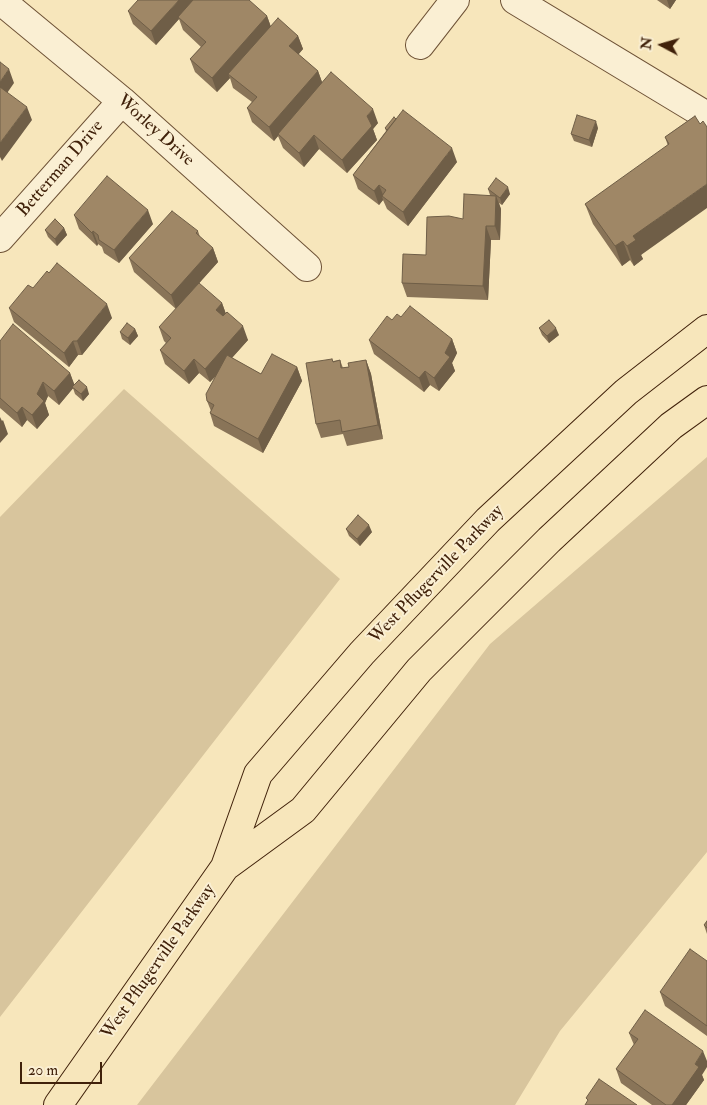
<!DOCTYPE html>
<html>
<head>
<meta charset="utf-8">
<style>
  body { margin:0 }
  #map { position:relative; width:707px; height:1105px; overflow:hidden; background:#f7e6bb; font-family:"IM FELL Double Pica",serif }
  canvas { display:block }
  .north { position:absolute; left:637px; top:20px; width:50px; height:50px; -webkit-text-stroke:4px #faefd3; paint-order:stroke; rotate:276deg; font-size:14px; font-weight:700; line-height:20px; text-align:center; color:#40210a }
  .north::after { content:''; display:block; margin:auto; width:18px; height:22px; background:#40210a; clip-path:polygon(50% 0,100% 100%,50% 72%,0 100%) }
  .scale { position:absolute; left:20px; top:1062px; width:82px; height:22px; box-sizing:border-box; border:2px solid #40210a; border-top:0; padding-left:6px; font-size:15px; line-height:18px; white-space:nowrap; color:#40210a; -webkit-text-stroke:4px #faefd3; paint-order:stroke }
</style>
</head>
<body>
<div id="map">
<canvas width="707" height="1105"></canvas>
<div class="north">N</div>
<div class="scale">20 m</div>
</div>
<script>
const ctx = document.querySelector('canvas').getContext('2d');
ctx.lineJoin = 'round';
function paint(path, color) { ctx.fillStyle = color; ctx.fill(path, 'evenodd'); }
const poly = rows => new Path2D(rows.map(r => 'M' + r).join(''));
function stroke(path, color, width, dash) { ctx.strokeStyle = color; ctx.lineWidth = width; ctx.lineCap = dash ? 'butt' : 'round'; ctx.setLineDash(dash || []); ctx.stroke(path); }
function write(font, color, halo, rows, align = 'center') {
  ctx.font = font + ' "IM FELL Double Pica",serif'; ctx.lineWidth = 4; ctx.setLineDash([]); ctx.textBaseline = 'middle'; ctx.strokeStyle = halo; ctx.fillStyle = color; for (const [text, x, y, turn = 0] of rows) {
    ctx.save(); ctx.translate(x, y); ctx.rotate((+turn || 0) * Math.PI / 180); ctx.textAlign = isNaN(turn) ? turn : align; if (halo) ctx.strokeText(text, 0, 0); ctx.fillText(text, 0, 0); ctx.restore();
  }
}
const green = poly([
  [124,389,340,579,0,1017,0,517],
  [707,457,707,852,560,1031,515,1105,137,1105,490,644]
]);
const minor = poly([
  [0,0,122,101,307,267],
  [515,0,707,116],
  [420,45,455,0],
  [0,238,122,101]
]);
const major = poly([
  [225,867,303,810,419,670,549,540,671,426,707,400],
  [58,1105,225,867,258,774,362,653,488,520,626,392,707,329]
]);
const wall = poly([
  [657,0,676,0,670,9],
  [128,11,267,16,271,27,298,36,303,49,298,54,318,71,322,82,378,123,373,129,377,140,347,173,319,149,304,167,283,148,278,136,274,141,252,122,247,108,252,102,233,88,230,78,217,92,195,72,190,59,201,47,183,30,179,19,156,45,133,24],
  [695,116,641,255,643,259,634,266,630,260,622,266,593,224,585,204,668,146,665,137],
  [385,128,457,162,408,226,387,209,383,200,379,205,358,189,353,175,386,131],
  [598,128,592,147,574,141,571,134],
  [488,189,510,194,502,205,499,203,501,209,500,240,491,240,488,300,407,297,402,283,426,255,463,219,490,195],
  [74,215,153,224,119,263,104,253,102,247,98,244,97,246,79,229],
  [64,228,67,235,57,246,48,237,45,230],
  [198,231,200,237,213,248,218,262,176,309,134,272,129,258],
  [33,288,112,318,82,355,78,355,69,367,14,322,9,308],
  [222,303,226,314,248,340,232,358,261,374,297,367,302,381,263,453,214,426,210,413,211,411,207,401,216,376,210,382,199,373,189,384,165,364,160,350,166,343,164,341,159,327],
  [401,317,452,339,457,353,452,363,455,371,439,391,430,385,424,392,374,354,369,340,392,320],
  [539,328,559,335,549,343,542,335],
  [135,329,138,336,130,345,122,339,120,332],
  [0,341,70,373,74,385,89,394,83,401,75,394,73,388,59,405,48,396,45,403,49,415,37,429,27,420,22,427,0,408],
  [340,360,343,368,349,367,366,360,371,374,383,439,347,446,343,434,321,438,316,424,333,361],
  [346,529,372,532,360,546,349,536],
  [707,921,707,934,704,925],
  [707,961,707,1036,665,1006,660,992],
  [629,1033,702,1075,704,1080,686,1105,652,1105,621,1083,616,1069,634,1045]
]);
const shadedWall = poly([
  [179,0,196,0,178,17,179,19,156,45,151,31],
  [667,0,676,0,670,9],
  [267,16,272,30,228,74,230,78,217,92,212,78],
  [298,36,303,49,294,60,289,46],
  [9,69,14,83,3,99,0,91,0,82],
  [318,71,323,85,278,134,278,136,274,141,269,127],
  [27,107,32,120,2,161,0,157,0,143],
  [373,109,378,123,373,129,377,140,347,173,342,160,367,116],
  [596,121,598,128,592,147,589,140],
  [314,135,319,149,304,167,299,153],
  [452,148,457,162,408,226,403,212],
  [707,184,707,208,641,255,643,259,634,266,627,246,633,236],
  [379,185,384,197,382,196,383,200,379,205,374,191],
  [508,187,510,194,502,205,500,198],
  [496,196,501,209,500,240,495,226],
  [148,210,153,224,119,263,114,250],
  [486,226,491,240,488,300,483,286],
  [64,228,67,235,57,246,55,239],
  [93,231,98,244,97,246,92,233],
  [623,241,630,260,622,266,615,246],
  [213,248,218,262,176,309,171,295],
  [222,303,227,317,221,323,216,310],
  [107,304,112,318,82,355,77,341],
  [243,326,248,340,210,382,205,369],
  [556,328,559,335,549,343,547,336],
  [135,329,138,336,130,345,128,338],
  [452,339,457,353,452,363,455,371,439,391,434,378,445,353],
  [73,341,78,355,69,367,64,353],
  [194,359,199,373,189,384,184,371],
  [366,360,371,374,383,439,378,425],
  [297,367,302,381,263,453,258,439],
  [425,371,430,385,424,392,419,378],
  [70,373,75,386,59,405,54,391],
  [43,382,48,396,45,403,49,415,37,429,32,415,37,394],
  [87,387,89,394,83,401,81,394],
  [22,407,27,420,22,427,17,413],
  [0,417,2,421,3,420,8,434,0,443],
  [369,525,372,532,360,546,357,539],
  [703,1051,707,1061,707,1067,702,1075,704,1080,686,1105,672,1105,695,1064]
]);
const building = poly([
  [138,0,179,0,151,31,128,11,138,0],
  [193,0,249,0,267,16,212,78,190,59,206,42,178,17,193,0],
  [278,18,298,36,289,46,318,71,269,127,247,108,257,97,228,74,278,18],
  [0,62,9,69,0,82,0,62],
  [331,72,373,109,367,116,372,126,342,160,314,135,299,153,278,134,331,72],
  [0,87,27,107,0,143,0,87],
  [403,110,452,148,403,212,382,196,386,190,379,185,374,191,353,175,403,110],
  [577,115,596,121,589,140,571,134,577,115],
  [695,116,700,124,703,121,707,127,707,184,633,236,636,240,627,246,623,241,615,246,585,204,669,144,665,137,695,116],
  [394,117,396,119,387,130,385,128,394,117],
  [107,176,148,210,114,250,99,240,98,235,93,231,92,233,74,215,107,176],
  [496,178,508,187,500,198,488,189,496,178],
  [464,194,496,196,495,226,486,226,483,286,402,283,403,254,426,255,427,217,449,216,463,219,464,194],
  [172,211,198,231,196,233,213,248,171,295,129,258,172,211],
  [55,219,64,228,55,239,45,230,55,219],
  [57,263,107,304,77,341,73,341,64,353,9,308,28,285,33,288,47,271,49,273,57,263],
  [199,283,222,303,216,310,223,316,227,312,243,326,205,369,194,359,184,371,160,350,171,338,159,327,199,283],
  [410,306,452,339,445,353,450,357,434,378,425,371,419,378,369,340,387,316,392,320,397,314,401,317,410,306],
  [549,320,556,328,547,336,539,328,549,320],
  [127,323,135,329,128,338,120,332,127,323],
  [13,324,70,373,54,391,43,382,37,394,44,401,32,415,22,407,17,413,0,398,0,341,13,324],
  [272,354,297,367,258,439,210,413,214,405,207,401,206,394,227,355,261,374,272,354],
  [332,359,333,362,340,360,341,368,349,367,348,363,366,360,378,425,342,432,340,420,316,424,306,363,332,359],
  [79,380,87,387,81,394,72,387,79,380],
  [358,515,369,525,357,539,346,529,358,515],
  [707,921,707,928,704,925,707,921],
  [690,949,707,961,707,1026,660,992,690,949],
  [645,1010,703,1051,695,1064,699,1067,672,1105,666,1105,616,1069,638,1039,629,1033,645,1010],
  [599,1079,637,1105,585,1105,588,1100,586,1098,599,1079]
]);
const streetNames = [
  ["Worley Drive",155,131,42],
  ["Betterman Drive",61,169,-49],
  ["West Pflugerville Parkway",437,575,-46],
  ["West Pflugerville Parkway",159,962,-55]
];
paint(green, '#d8c59d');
stroke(minor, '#6e5236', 30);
stroke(major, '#40210a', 30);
stroke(minor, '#faefd3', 28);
stroke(major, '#f7e6bb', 28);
paint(wall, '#897458');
paint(shadedWall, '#6f5e47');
paint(building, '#9f8766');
stroke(building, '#6f5e47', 1);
write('18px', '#40210a', '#faefd3', streetNames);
</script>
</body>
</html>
